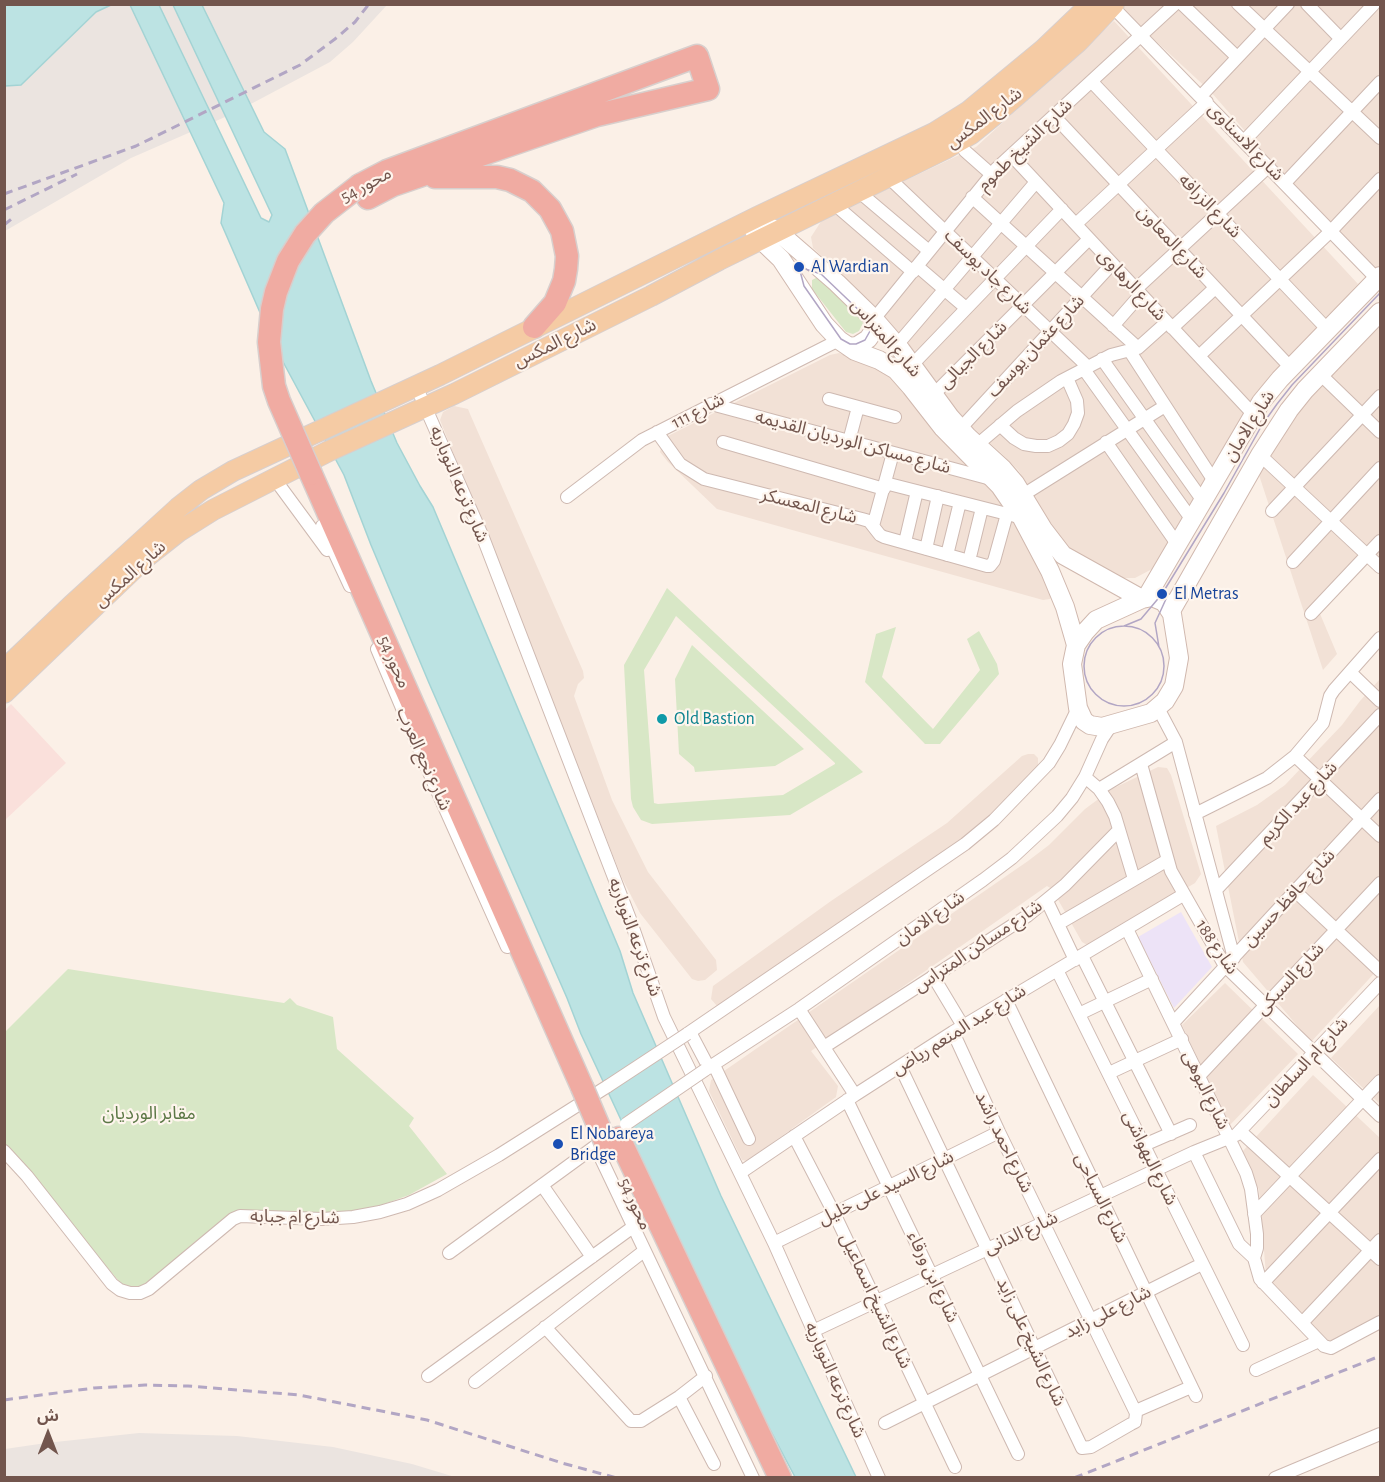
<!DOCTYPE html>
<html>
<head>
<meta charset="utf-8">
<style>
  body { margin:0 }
  #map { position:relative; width:1385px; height:1482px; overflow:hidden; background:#fbf0e7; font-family:"Alegreya Sans","Noto Sans Arabic",sans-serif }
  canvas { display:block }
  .frame { position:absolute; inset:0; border:6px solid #72554d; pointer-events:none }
  .north { position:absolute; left:18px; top:1404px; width:60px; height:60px; -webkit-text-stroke:4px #fef5ed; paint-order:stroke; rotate:0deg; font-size:16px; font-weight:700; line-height:24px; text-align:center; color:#72554d }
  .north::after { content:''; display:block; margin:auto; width:21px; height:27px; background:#72554d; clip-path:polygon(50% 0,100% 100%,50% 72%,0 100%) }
</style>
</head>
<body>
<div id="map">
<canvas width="1385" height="1482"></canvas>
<div class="frame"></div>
<div class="north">ش</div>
</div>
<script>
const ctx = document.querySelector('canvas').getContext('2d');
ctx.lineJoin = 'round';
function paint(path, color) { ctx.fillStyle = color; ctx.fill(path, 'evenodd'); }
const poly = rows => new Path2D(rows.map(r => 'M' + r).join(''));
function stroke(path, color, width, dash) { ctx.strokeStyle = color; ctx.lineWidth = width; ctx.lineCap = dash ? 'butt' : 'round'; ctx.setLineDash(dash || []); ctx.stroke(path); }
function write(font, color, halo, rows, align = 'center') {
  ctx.font = font + ' "Alegreya Sans","Noto Sans Arabic",sans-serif'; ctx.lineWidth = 4.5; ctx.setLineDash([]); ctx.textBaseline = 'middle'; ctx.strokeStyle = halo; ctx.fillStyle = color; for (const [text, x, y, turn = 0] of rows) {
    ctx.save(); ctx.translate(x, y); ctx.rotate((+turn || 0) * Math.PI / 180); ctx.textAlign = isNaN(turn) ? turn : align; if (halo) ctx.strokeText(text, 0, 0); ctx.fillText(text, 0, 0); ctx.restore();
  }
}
const residential = poly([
  [1126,4,1380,5,1380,268,1377,272,1285,177,1211,92,1120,8],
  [1114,21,1358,284,1254,398,1154,568,1135,578,1123,578,1075,559,1062,548,1019,471,1001,453,961,417,876,307,813,248,811,237,822,220,976,147],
  [1380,320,1380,564,1367,552,1315,602,1337,654,1323,670,1259,475,1290,419],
  [839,353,869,364,897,381,996,491,1027,538,1052,594,1050,599,1043,600,717,509,668,462,660,452,664,438,830,355],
  [454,406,468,409,470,414,583,671,584,678,578,684,574,696,612,800,648,872,716,960,717,970,705,980,698,981,692,979,640,913,622,878,440,420,443,412],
  [1380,679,1380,967,1311,1042,1243,962,1216,826,1257,805,1285,785,1342,725,1360,701],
  [1028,754,1034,754,1038,758,1038,769,981,826,725,1005,717,1006,711,999,713,986,831,901,947,823,1022,756],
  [1158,767,1167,768,1171,775,1201,874,1195,883,1089,946,1082,942,1052,889,1047,886,811,1051,838,1086,836,1097,747,1161,742,1160,709,1091,711,1080,1028,861,1049,845,1085,809,1112,789],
  [1225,983,1298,1054,1229,1126,1182,1025],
  [1380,1005,1380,1104,1331,1058],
  [1313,1075,1380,1138,1380,1315,1376,1319,1328,1342,1266,1275,1259,1190,1242,1152]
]);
const commercial = poly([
  [11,704,66,763,5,820,5,710]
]);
const industrial = poly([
  [111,4,131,6,387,5,353,42,330,62,232,114,131,158,5,231,5,86,21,85,96,12],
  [139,1433,237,1436,333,1447,412,1464,455,1477,5,1477,5,1449,46,1443]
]);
const education = poly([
  [1181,912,1212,967,1174,1008,1138,937]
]);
const green = poly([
  [818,277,860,318,863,323,859,331,853,334,846,332,812,289,812,280],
  [667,588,863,772,790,815,652,824,641,820,633,807,631,799,624,665],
  [676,616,835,763,835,764,783,795,658,804,654,803,644,670],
  [896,627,882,677,933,729,980,670,967,639,979,631,997,664,999,674,940,744,925,744,865,682,876,634],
  [692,645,804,749,775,766,695,772,694,767,679,754,675,679],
  [68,969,284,1003,290,998,297,1005,333,1017,337,1049,414,1118,409,1126,447,1174,409,1195,379,1206,350,1212,308,1214,239,1211,143,1285,132,1289,123,1286,5,1147,4,1033]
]);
const water = poly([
  [5,4,111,4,111,5,96,12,21,85,5,86,5,4],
  [130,5,159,5,261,218,269,222,272,215,173,5,202,5,264,132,285,149,371,381,397,443,420,486,433,507,620,951,633,993,721,1196,856,1477,795,1477,731,1356,581,1034,567,998,429,683,371,545,344,475,275,347,221,223,224,203,130,5]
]);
const street = poly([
  [1110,4,1380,282],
  [1182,4,1237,57],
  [1238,4,1380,138],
  [1307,4,1341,39],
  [1092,82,1329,331],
  [1201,96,1288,4],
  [1054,116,1291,368],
  [947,126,965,151,991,174],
  [1244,141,1374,4],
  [1011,155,1253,414],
  [888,177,1087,366],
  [1285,183,1380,82],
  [858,191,929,251],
  [972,197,1138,348],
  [833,203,913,272],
  [1076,224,1207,102],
  [917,266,966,308],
  [1136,289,1269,166],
  [874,319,996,169,1175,4],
  [1113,326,1141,294],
  [1172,328,1215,288],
  [897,345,1036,182],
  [1129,350,1214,481],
  [1199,356,1331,231,1380,179],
  [1102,359,1203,501],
  [912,365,1062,209],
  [1083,368,1192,520],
  [1320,374,1380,432],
  [416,386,482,535,630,919,664,1017,774,1243,879,1478],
  [933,395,1089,239],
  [829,399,895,417],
  [711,404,991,479],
  [1000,425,1014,438,1024,444,1036,446,1048,446,1059,441,1068,434,1074,424,1078,413,1077,401,1067,378],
  [960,429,1112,264],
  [657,432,680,464,704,479,862,519,869,521,880,535,884,537,987,566,990,566,994,561,1007,514],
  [849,441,858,407],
  [723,442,884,489],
  [1106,442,1177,544],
  [977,445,1017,411,1061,381,1111,355,1138,348,1167,322],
  [1260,455,1380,567],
  [274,478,327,550],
  [885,483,1015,516],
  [1023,495,1165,406],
  [567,497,642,440,839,340],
  [1272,511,1380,396],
  [322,526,350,586],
  [873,526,893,453],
  [905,542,917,491],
  [926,549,938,496],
  [947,555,960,502],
  [969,561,982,508],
  [1293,562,1380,468],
  [1311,614,1380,541],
  [377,649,434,784,507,947],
  [1350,672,1380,701],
  [1158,708,1176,742,1234,958],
  [1295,756,1380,836],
  [1141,764,1171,871,1225,966,1380,1116],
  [1085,777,1099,789,1108,802,1115,816,1134,879],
  [1099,789,1176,742],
  [1195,814,1267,778,1295,756,1323,723,1330,696,1334,690,1380,638],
  [1216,890,1380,715],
  [1295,891,1380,971],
  [1047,901,1075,960],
  [1058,924,1166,861],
  [1127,929,1246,1173,1251,1189,1257,1234,1257,1248,1254,1258],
  [1082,956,1171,1134],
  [1057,970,1243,1345],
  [933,976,963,1026],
  [1006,1000,1196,1396],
  [799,1009,855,1095],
  [1079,1014,1152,979],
  [1173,1023,1380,799],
  [690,1032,709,1068],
  [953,1032,999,1132,1136,1413],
  [687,1034,965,844,994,820,1049,763,1060,745,1078,708],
  [824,1047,1027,916,1065,885,1119,830],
  [714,1065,749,1139],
  [900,1066,1082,1448,1091,1447,1131,1424,1135,1422,1136,1413,1138,1410,1191,1387],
  [705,1070,799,1009,983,880,1012,858,1057,816,1072,798,1085,777,1102,739,1112,724],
  [1109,1073,1182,1039],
  [1200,1075,1380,883],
  [847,1100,1018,1454],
  [1241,1132,1380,1259],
  [794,1136,834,1213,955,1467],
  [1144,1145,1190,1125],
  [595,1146,753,1478],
  [4,1151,27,1176,112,1284,120,1290,130,1293,140,1293,149,1289,233,1219,240,1216,322,1219,353,1217,380,1212,407,1204,438,1190,499,1155,608,1086],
  [1194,1152,1239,1244,1254,1258,1260,1279,1324,1346,1331,1348,1380,1322],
  [740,1173,855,1095,953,1032,1183,895],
  [542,1185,592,1257],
  [1254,1214,1380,1081],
  [774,1243,999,1132],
  [449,1253,601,1142],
  [1263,1283,1380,1159],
  [1302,1323,1380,1240],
  [545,1327,631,1421,641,1421,679,1397,706,1376],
  [813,1331,1194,1152,1236,1135,1380,983],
  [1256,1370,1319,1341],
  [428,1376,633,1227],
  [475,1382,644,1251],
  [679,1397,714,1464],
  [885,1423,1202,1264],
  [1275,1478,1380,1434]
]);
const secondary = poly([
  [849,347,857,346,868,339,873,332,874,319],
  [1152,597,1164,602,1172,614,1179,658,1174,686,1165,701,1151,713,1102,727,1090,725,1084,721,1078,708,1072,664,1076,645,1085,632,1096,620,1142,599,1152,597],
  [1146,598,1261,402,1280,379,1380,276],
  [1171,611,1260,455,1289,410,1305,390,1380,312],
  [1076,645,1065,607,1050,571,1022,518,1000,486,943,428,911,387,896,370,879,360,855,351,839,340,824,324,781,259,757,236,749,221,762,223,777,231,837,283,874,319,901,350,950,417,968,437,1003,469,1015,483,1043,529,1063,555,1142,599]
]);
const primary = poly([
  [4,670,72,605,178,508,201,490,233,471,440,375,757,217,934,133,969,111,1044,49,1091,4],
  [4,693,145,558,178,532,213,510,329,451,454,394,651,296,719,260,945,149,971,134,992,117,1078,42,1114,4]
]);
const highway = poly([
  [435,177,497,177,510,180,532,191,550,209,562,231,567,256,566,269,564,281,555,303,534,327],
  [360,185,387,171,697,56,708,89,597,115,393,185,368,198],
  [311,474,582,1087],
  [619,1138,780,1478]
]);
const tram = poly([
  [799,267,821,274,865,316,870,326,870,331,865,340,856,344,850,344,841,339,804,286,799,267],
  '1084 666a40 40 0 1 1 80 0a40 40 0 1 1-80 0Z',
  [1124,626,1141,619,1162,594,1224,493,1262,425,1277,404,1292,385,1380,293],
  [1159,647,1155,623,1166,599]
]);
const rail = poly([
  [4,194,136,146,300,65,335,39,355,22,369,4],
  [4,210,77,174],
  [4,225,15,216],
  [4,1400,94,1388,145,1385,188,1386,299,1395,427,1420,562,1463,617,1478],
  [1074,1478,1380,1356]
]);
const streetBridge = poly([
  [608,1086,687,1034],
  [626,1124,705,1070]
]);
const highwayBridge = poly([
  [311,474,279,401,274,386,269,342,272,309,276,292,288,261,305,234,324,213,360,185],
  [582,1087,607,1146]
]);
const markers = [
  [799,267,6,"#1a4fb4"],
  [1162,594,6,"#1a4fb4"],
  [662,719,6,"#0f9aa8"],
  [558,1144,6,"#1a4fb4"]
];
const streetNames = [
  ["شارع المكس",984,118,-37],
  ["شارع الاسناوى",1246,142,46],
  ["شارع الشيخ طموم",1025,145,-44],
  ["محور 54",366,185,-29],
  ["شارع الزرافه",1210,206,46],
  ["شارع المعاون",1172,242,47],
  ["شارع جاد يوسف",988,272,44],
  ["شارع الرهاوى",1132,285,47],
  ["شارع المتراس",886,338,49],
  ["شارع المكس",555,343,-26],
  ["شارع عثمان يوسف",1036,346,-47],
  ["شارع الجبالى",973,355,-45],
  ["شارع 111",698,411,-27],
  ["شارع الامان",1249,426,-58],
  ["شارع مساكن الورديان القديمه",853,442,15],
  ["شارع ترعه النوباريه",459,484,67],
  ["شارع المعسكر",809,506,14],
  ["شارع المكس",130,574,-42],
  ["محور 54",394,662,66],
  ["شارع نجع العرب",424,759,66],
  ["شارع عبد الكريم",1298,803,-47],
  ["شارع حافظ حسين",1289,898,-47],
  ["شارع الامان",930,918,-35],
  ["شارع ترعه النوباريه",635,937,70],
  ["شارع مساكن المتراس",978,946,-34],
  ["شارع 188",1217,947,56],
  ["شارع السبكى",1290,979,-47],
  ["شارع عبد المنعم رياض",959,1030,-32],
  ["شارع ام السلطان",1306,1062,-47],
  ["شارع البوهى",1206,1090,64],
  ["شارع احمد راشد",1004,1142,64],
  ["شارع البهواشى",1150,1158,64],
  ["شارع السيد على خليل",886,1188,-26],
  ["شارع السباحى",1101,1198,64],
  ["محور 54",635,1204,65],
  ["شارع ام جبابه",295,1217,1],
  ["شارع الدانى",1021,1233,-25],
  ["شارع ابن ورقاء",933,1277,65],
  ["شارع الشيخ اسماعيل",876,1301,65],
  ["شارع على زايد",1108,1312,-27],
  ["شارع الشيخ على زايد",1031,1342,65],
  ["شارع ترعه النوباريه",835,1380,66]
];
const transitNames = [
  ["Al Wardian",811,267],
  ["El Metras",1174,594],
  ["El Nobareya",570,1134],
  ["Bridge",570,1155]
];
const cultureNames = [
  ["Old Bastion",674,719]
];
const parkNames = [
  ["مقابر الورديان",149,1114]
];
paint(residential, '#f2e1d6');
paint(commercial, '#fae0db');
paint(industrial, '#ebe4e0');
paint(education, '#ede3f7');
paint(green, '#d8e7c6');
paint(water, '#bce3e3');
stroke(water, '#a3d3d4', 1.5);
stroke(street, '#ceb9b1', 14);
stroke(secondary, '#d0b8ae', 20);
stroke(primary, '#d8cfcd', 22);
stroke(highway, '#d8cfcd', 25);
stroke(street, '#fff', 12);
stroke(secondary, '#fff', 18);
stroke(primary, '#f5cba4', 20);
stroke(highway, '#f0aba2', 22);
stroke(tram, '#b2a6c4', 1.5);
stroke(rail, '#b2a6c4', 3, [9, 6]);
stroke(streetBridge, '#ceb9b1', 14, []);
stroke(highwayBridge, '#d8cfcd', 25, []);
stroke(streetBridge, '#fff', 12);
stroke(highwayBridge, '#f0aba2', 22);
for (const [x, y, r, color] of markers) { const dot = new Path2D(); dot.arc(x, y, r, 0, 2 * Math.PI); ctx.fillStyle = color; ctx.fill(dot); stroke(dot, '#fef5ed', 2); }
write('18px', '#72554d', '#fef5ed', streetNames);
write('18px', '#164399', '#fef5ed', transitNames, 'left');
write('18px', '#0d838f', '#fef5ed', cultureNames, 'left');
write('18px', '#5c7846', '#fef5ed', parkNames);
</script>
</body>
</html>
